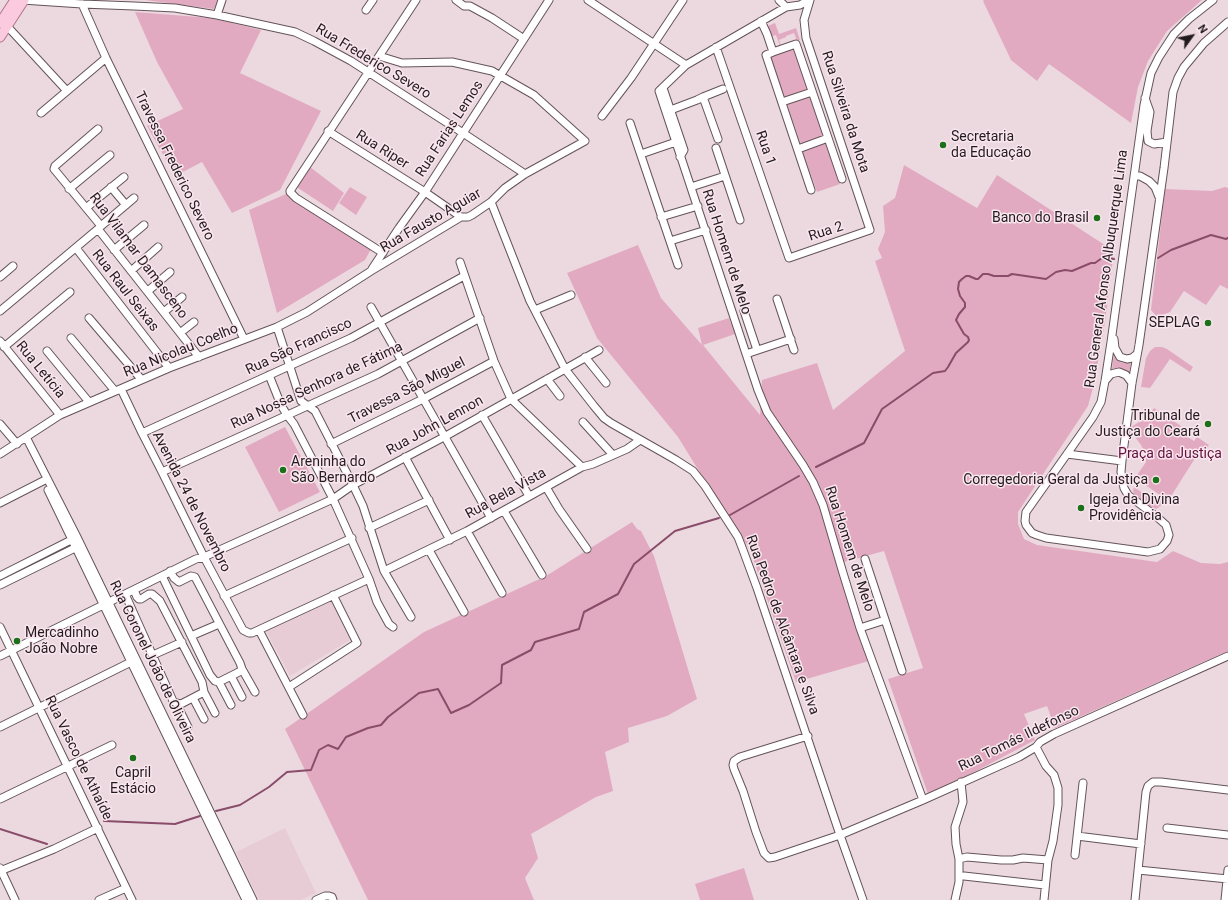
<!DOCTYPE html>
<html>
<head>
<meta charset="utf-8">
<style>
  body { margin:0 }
  #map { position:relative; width:1228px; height:900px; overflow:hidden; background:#ecd9e0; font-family:Roboto,sans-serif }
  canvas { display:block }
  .north { position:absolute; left:1172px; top:16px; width:40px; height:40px; -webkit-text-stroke:3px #fae6ee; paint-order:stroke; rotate:57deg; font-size:11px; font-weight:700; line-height:16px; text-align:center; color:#221b1e }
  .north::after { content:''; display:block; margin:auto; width:14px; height:18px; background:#221b1e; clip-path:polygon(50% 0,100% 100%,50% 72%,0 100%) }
</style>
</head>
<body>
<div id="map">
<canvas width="1228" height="900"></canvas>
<div class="north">N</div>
</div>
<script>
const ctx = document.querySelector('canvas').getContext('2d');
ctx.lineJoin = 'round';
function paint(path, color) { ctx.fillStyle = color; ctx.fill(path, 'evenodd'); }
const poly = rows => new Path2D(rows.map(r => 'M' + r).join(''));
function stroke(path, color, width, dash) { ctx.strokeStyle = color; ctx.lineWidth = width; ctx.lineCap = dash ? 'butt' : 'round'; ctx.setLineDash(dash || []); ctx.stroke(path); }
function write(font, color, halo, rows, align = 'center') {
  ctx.font = font + ' Roboto,sans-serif'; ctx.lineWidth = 3; ctx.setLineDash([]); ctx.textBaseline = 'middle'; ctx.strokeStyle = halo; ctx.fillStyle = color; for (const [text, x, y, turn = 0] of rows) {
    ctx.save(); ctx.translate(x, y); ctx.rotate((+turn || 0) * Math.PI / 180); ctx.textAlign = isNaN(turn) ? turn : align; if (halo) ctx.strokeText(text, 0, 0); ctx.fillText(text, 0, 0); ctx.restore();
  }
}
const built = poly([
  [331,602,350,640,290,676,266,631],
  [285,828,316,893,301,900,259,900,236,852]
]);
const green = poly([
  [145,0,218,0,214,9],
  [984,0,1202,0,1167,31,1148,61,1138,87,1131,123,1049,64,1037,81,1011,60,983,1],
  [135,12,211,18,261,30,240,73,321,111,280,190,232,213,202,162,175,176,147,126,183,109,157,62],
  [775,23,779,34,796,28,800,40,797,41,794,33,786,36,786,37,779,40,781,46,780,46,776,35,772,36,768,26],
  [794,48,808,90,785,98,770,56],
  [810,95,824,137,801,145,787,104],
  [826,141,840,184,817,192,802,150],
  [904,165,977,208,997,175,1114,251,1105,322,1094,384,1088,406,1018,512,1018,524,1024,539,1037,545,1157,562,1173,551,1201,563,1220,564,1228,562,1228,651,1055,728,1047,706,1024,714,1035,740,959,780,928,794,888,679,923,668,884,551,837,564,869,661,796,682,750,550,707,484,678,437,597,338,567,273,638,245,661,298,702,345,698,328,729,318,735,334,703,345,760,415,762,380,817,363,833,410,905,351,875,261,882,258,878,249,885,232,883,206,895,198],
  [310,167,344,193,333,211,295,186],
  [350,187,367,197,356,215,339,203],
  [1225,187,1228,188,1228,289,1220,285,1206,305,1184,291,1170,312,1157,317,1151,310,1165,189,1212,191],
  [286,194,371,249,365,260,277,313,249,210],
  [1155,347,1162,347,1167,349,1193,367,1190,372,1170,359,1150,388,1141,387,1146,358,1150,351],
  [1114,354,1116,358,1120,362,1124,363,1131,361,1129,375,1123,369,1112,369],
  [1154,408,1181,426,1178,431,1194,441,1197,437,1209,445,1203,454,1199,452,1168,501,1156,509,1154,509,1140,499,1135,496,1133,491,1134,487,1155,501,1160,495,1135,478,1146,462,1146,456,1141,445,1130,430,1131,427,1147,417],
  [285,427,320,492,279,512,245,447],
  [632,522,637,529,641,531,654,556,697,699,667,716,628,728,629,742,605,752,613,791,596,797,531,834,538,858,525,878,534,900,368,900,285,729,424,632,546,576],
  [744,868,754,900,700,900,695,884]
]);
const stream = poly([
  [1158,258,1171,250,1211,235,1226,239,1228,238],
  [816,467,864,443,882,409,933,373,945,371,948,367,956,353,968,342,969,340,968,337,964,334,956,320,959,314,965,307,965,303,960,296,958,289,959,282,962,279,966,276,969,276,976,279,978,279,983,274,988,274,994,276,1008,276,1012,274,1046,279,1056,272,1065,270,1072,271,1091,263,1095,263,1102,258,1107,258,1114,259],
  [730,515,799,476],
  [216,811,240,805,269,787,287,772,311,770,319,750,328,745,338,749,346,737,368,728,381,725,388,717,419,693,438,689,451,713,469,705,501,683,502,665,531,650,535,642,579,629,584,612,618,594,634,564,675,531,719,518],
  [104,821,175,824,200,816],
  [0,829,47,844]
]);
const minor = poly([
  [22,0,82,4,134,6,175,8,217,15,295,32,314,41,351,61,463,133,525,174],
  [456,0,464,6,470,6,492,18,524,39],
  [588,0,686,65],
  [779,0,786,7],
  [809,0,800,5,786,7,686,65,659,91,758,390,767,412,803,465,813,482,823,505,843,573,860,628,923,800],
  [1213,0,1189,19,1174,34,1159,57,1151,73,1144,105,1111,342,1105,381,1101,402,1093,417,1067,454,1026,512,1025,521,1026,525,1032,533,1037,535,1046,538,1148,552,1160,549,1167,541,1169,535,1166,525,1157,517,1128,495,1124,488,1121,472,1122,461,1132,383,1139,345,1164,168,1173,92,1178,78,1184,67,1204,43,1228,22],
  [82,4,106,58,244,339],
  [366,10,373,0],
  [217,15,222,0],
  [761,21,767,34,773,52,796,44,842,179],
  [7,26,67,91],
  [716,47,789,258,870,230,806,38,804,20,810,0],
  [773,52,766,55,811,190],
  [663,88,684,150,680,157],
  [703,97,718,139],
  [1145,98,1150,112,1147,131,1148,141,1154,144,1167,142],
  [782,102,812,92],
  [668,111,697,100,703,97,723,89],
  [41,113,106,58],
  [602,116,631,78,683,0],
  [630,123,678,265],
  [98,129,55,166,54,169,101,226,98,229,199,357],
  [328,131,425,192,461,217],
  [716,148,740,220],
  [798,149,828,138],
  [641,154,676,142],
  [1134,176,1140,176,1149,181,1155,187,1159,197],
  [111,187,126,205],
  [691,187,725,176],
  [69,189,110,155],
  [491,202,530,301,565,369,594,406,604,418,611,423,676,460,693,471,705,486,738,537,743,550,757,588,840,835,863,900],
  [86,208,124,177],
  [661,217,698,206],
  [101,226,134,198],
  [670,241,706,230],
  [76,248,169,368],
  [114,250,144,225],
  [383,253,296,198,290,192,290,191,416,0],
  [460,262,494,361,511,399,582,467],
  [372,269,399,228,425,192,549,0],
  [131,271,158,247],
  [0,277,13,266],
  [148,291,170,272],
  [777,299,794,350],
  [371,307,491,518],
  [535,310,571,295],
  [0,311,98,229],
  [744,311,757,350],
  [164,312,182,297],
  [89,318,141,379],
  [277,327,301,401,315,411,353,485,363,506,384,571,411,617],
  [180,333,194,322],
  [71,338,115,391],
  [1114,339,1115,348,1120,357,1127,359,1132,358,1137,354],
  [0,341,60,415],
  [4,347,70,292],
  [47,351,89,402],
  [746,354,791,339],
  [585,357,606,383],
  [269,375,281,405,287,415,294,424,333,499,369,579,377,602,389,624,393,627],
  [547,379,560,396],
  [1105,381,1111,374,1119,372,1126,375,1132,383],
  [121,389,142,433,162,472,204,557,243,630,249,633,252,633,369,579],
  [482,415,529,496],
  [583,422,613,455],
  [0,424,17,444],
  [142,433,351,338,464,276],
  [26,437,77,537,253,900],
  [331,444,423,399,494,361],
  [0,454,60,415,169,368,277,327,307,312,371,271,461,217,468,217,472,215,491,202,505,188,525,174,585,141,534,95,492,71,452,62,402,63,379,56],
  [1067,454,1122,461],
  [405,457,450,540],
  [162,472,378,374,480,318],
  [546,487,559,509,587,549],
  [48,490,246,900],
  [0,503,47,479],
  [504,511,542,575],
  [369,528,429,500],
  [467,531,502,593],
  [429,550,464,612],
  [865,559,902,671],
  [384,571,467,531,582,467,593,464,627,449,640,440],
  [0,576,75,538],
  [162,576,210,675,215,681,219,682,239,672,242,669,240,663,195,577,191,576,179,582,174,578,170,571],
  [0,585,79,546],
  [125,594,173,701,176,703,181,704,204,692,202,682,160,601,152,594,149,594,141,599,139,599,137,597,134,590],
  [224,596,352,538],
  [0,627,132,900],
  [860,628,885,620],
  [259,630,303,715],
  [191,636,219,624],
  [153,655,182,642],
  [0,656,196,559,204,557,333,499,353,485,444,437,599,350],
  [242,669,255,692],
  [231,676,242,697],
  [219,682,231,705],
  [289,687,357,643,333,595],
  [204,692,215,713],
  [193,698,204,719],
  [176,703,188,727],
  [0,727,131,662],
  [808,736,740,757,734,761,733,765,734,769,743,791,756,832,764,853,769,858,775,857,840,835,923,800,1019,757,1036,747,1040,742,1054,734,1228,656],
  [1036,747,1046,766,1054,775,1058,788,1058,805,1053,841,1048,860,1044,900],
  [0,799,112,745],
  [1167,828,1228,835],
  [1077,836,1141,844],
  [1075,855,1083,783],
  [959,859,967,857,1001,860,1013,860,1023,858,1048,860],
  [0,868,15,900],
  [1138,870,1228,879],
  [0,871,54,849,98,828],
  [964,876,1045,885],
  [99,900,126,888],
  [316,900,325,896,329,896,332,897,333,900],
  [955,900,959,882,959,859,956,844,955,827,963,802,961,782],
  [1135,900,1146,792,1148,786,1153,782,1161,782,1228,790],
  [1225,900,1228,870]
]);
const major = poly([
  [0,23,15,0],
  [0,37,24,0]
]);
const markers = [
  [943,145,4,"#1c7019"],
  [1097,218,4,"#1c7019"],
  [1208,323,4,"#1c7019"],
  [1208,424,4,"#1c7019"],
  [283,470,4,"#1c7019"],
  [1156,480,4,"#1c7019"],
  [1081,508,4,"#1c7019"],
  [17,641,4,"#1c7019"],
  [133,758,4,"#1c7019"]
];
const streetNames = [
  ["Rua Frederico Severo",373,62,31],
  ["Rua Silveira da Mota",845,112,72],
  ["Rua Farias Lemos",450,129,-57],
  ["Rua 1",765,148,71],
  ["Rua Riper",382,150,32],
  ["Travessa Frederico Severo",174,166,64],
  ["Rua Fausto Aguiar",431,221,-30],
  ["Rua 2",826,232,-18],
  ["Rua Homem de Melo",726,252,72],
  ["Rua Vilamar Damasceno",138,256,53],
  ["Rua General Afonso Albuquerque Lima",1107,269,-82],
  ["Rua Raul Seixas",125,291,52],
  ["Rua São Francisco",299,347,-25],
  ["Rua Nicolau Coelho",181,351,-22],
  ["Rua Letícia",40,370,51],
  ["Rua Nossa Senhora de Fátima",317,386,-25],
  ["Travessa São Miguel",407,391,-27],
  ["Rua John Lennon",435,426,-29],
  ["Rua Bela Vista",506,494,-29],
  ["Avenida 24 de Novembro",191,502,63],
  ["Rua Homem de Melo",849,549,72],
  ["Rua Pedro de Alcântara e Silva",782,625,70],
  ["Rua Coronel João de Oliveira",152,662,64],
  ["Rua Tomás Ildefonso",1019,739,-26],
  ["Rua Vasco de Athaíde",78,758,64]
];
const poiNames = [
  ["Secretaria",951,137],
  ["da Educação",951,153],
  ["Banco do Brasil",1089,218,"right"],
  ["SEPLAG",1200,323,"right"],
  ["Tribunal de",1200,416,"right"],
  ["Justiça do Ceará",1200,432,"right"],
  ["Areninha do",291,462],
  ["São Bernardo",291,478],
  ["Corregedoria Geral da Justiça",1148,480,"right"],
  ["Igeja da Divina",1089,500],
  ["Providência",1089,516],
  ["Mercadinho",25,633],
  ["João Nobre",25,649],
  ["Capril",133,773,"center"],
  ["Estácio",133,789,"center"]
];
const parkNames = [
  ["Praça da Justiça",1170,454]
];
paint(built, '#e7ccd6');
paint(green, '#e2aac1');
stroke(stream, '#8a4d69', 2);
stroke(minor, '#64545a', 9);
stroke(major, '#ae768e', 11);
stroke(minor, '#fff', 7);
stroke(major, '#fbcadf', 9);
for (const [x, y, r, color] of markers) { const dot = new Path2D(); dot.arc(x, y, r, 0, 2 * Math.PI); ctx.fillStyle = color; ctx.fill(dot); stroke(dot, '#fae6ee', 1.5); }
write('14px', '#221b1e', '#fae6ee', streetNames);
write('14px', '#221b1e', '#fae6ee', poiNames, 'left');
write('14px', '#60113c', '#fae6ee', parkNames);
</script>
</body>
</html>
